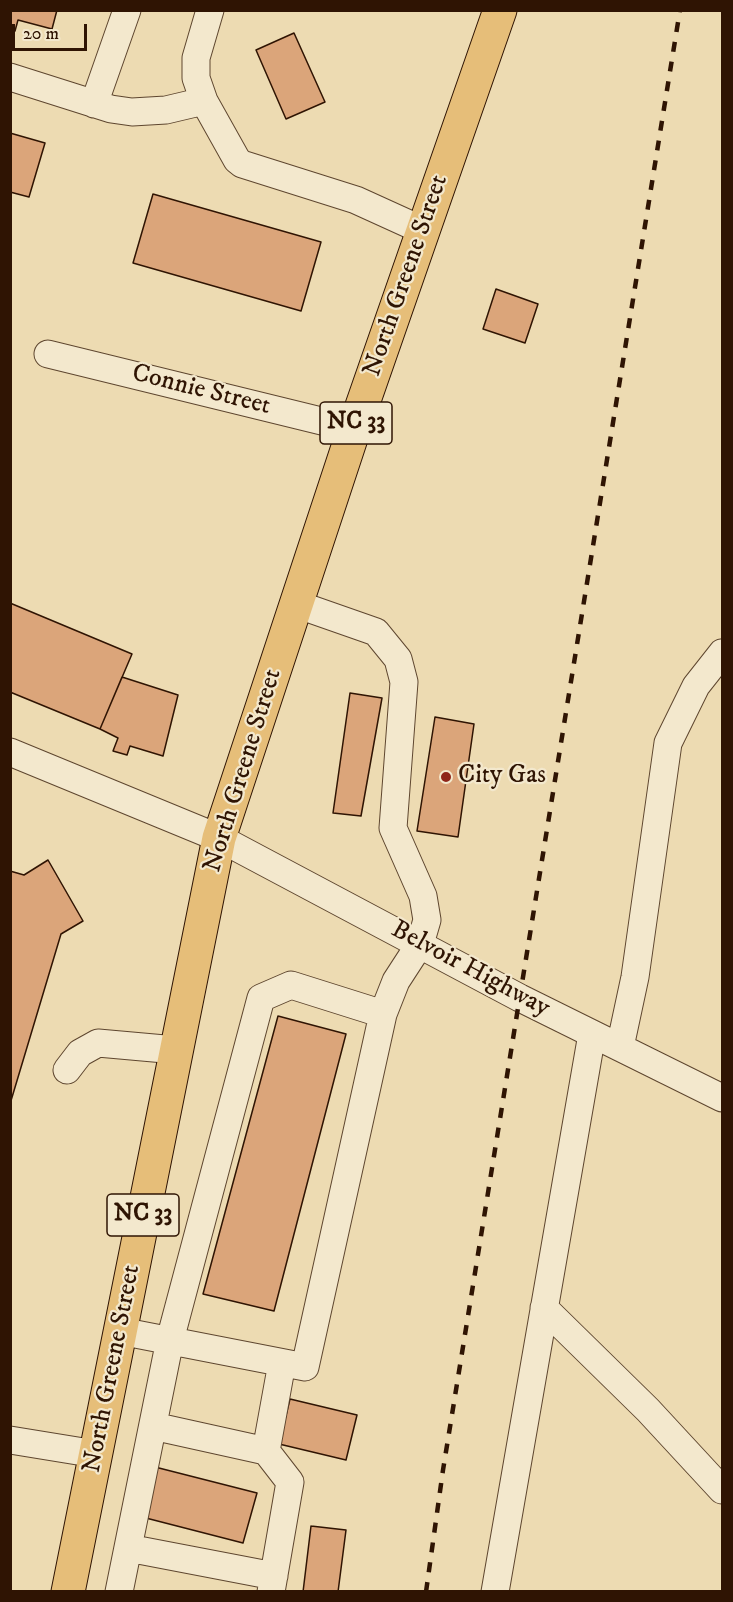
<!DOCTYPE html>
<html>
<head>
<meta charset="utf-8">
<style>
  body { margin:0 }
  #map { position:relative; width:733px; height:1602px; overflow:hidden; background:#eddbb2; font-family:"IM FELL DW Pica",serif }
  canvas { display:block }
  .frame { position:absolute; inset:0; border:12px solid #2f1403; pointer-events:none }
  .scale { position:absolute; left:12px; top:24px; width:75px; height:27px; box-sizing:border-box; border:3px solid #2f1403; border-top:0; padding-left:8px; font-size:18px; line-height:21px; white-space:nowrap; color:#2f1403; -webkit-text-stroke:4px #f3e8cd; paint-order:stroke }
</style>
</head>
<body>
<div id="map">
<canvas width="733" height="1602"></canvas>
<div class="frame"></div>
<div class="scale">20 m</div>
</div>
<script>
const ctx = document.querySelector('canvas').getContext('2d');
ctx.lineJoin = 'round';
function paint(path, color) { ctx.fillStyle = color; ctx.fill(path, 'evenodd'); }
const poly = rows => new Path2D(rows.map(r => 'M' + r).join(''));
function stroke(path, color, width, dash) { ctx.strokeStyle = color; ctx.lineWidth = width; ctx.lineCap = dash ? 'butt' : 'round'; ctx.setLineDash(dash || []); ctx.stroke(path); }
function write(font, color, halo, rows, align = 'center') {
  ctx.font = font + ' "IM FELL DW Pica",serif'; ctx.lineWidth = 4.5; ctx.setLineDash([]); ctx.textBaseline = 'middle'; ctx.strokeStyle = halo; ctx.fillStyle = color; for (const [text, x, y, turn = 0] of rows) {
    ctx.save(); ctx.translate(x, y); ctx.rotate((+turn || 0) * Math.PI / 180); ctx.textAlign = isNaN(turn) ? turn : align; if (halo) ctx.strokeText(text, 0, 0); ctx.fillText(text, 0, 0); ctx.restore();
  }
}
const building = poly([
  [10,10,57,10,52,29,18,20,15,31,10,30,10,10],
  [294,33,325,102,286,119,256,50,294,33],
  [10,133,45,143,29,197,10,192,10,133],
  [153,194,321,242,301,311,133,263,153,194],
  [496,289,538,304,525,343,483,329,496,289],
  [10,603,132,654,100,729,10,692,10,603],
  [122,677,178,695,163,756,130,746,127,755,113,751,118,738,100,729,122,677],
  [350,693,382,698,361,816,333,813,350,693],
  [435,717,474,724,458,837,417,831,435,717],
  [48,860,83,921,61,934,10,1104,10,871,24,875,48,860],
  [278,1016,346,1034,274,1311,203,1294,278,1016],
  [290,1399,357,1415,346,1460,279,1444,290,1399],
  [155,1467,257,1493,243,1543,142,1517,155,1467],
  [311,1526,346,1530,338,1592,303,1592,311,1526]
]);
const minor = poly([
  [210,10,196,58,196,78,204,101,237,160,242,164,356,200,422,230],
  [10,77,111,109,132,112,166,110,204,101],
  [94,104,127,10],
  [48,354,354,429],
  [10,752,219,838,520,998,722,1098],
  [620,1047,635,977,668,743,696,686,722,653],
  [67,1070,80,1053,98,1043,176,1050],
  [544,1308,648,1410,722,1490],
  [120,1331,305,1367,383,1014,396,981,420,944,427,920,423,896,393,828,404,682,398,659,376,632,296,604],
  [153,1426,266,1451,290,1482,271,1592],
  [10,1440,96,1454],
  [266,1451,282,1363],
  [128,1548,274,1576],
  [119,1592,170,1340,261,998,291,985,383,1014],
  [495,1592,592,1034]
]);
const major = poly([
  [68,1592,219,838,354,429,500,10]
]);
const rail = poly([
  [426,1592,443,1470,680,10]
]);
const markers = [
  [446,777,6,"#8f2418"]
];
const shields = [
  [356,423,72],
  [143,1215,72]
];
const shieldNames = [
  ["NC 33",356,423],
  ["NC 33",143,1215]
];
const streetNames = [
  ["North Greene Street",407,276,-71],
  ["Connie Street",201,391,14],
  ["North Greene Street",244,771,-73],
  ["Belvoir Highway",470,970,28],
  ["North Greene Street",113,1369,-79]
];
const poiNames = [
  ["City Gas",458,777]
];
paint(building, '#dba57a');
stroke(building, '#2f1403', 1.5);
stroke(minor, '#5e462f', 29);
stroke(major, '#2f1403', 35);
stroke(minor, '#f3e8cd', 27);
stroke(major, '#e6be79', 33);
stroke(rail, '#2f1403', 4.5, [10, 10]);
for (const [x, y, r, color] of markers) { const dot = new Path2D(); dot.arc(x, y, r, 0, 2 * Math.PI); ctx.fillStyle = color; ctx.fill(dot); stroke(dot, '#f3e8cd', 2); }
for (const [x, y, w] of shields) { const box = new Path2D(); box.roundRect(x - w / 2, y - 21, w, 42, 4.5); ctx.fillStyle = '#f3e8cd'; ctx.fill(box); stroke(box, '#2f1403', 1.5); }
write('bold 24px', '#2f1403', null, shieldNames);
write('26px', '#2f1403', '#f3e8cd', streetNames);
write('26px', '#2f1403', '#f3e8cd', poiNames, 'left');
</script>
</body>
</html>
